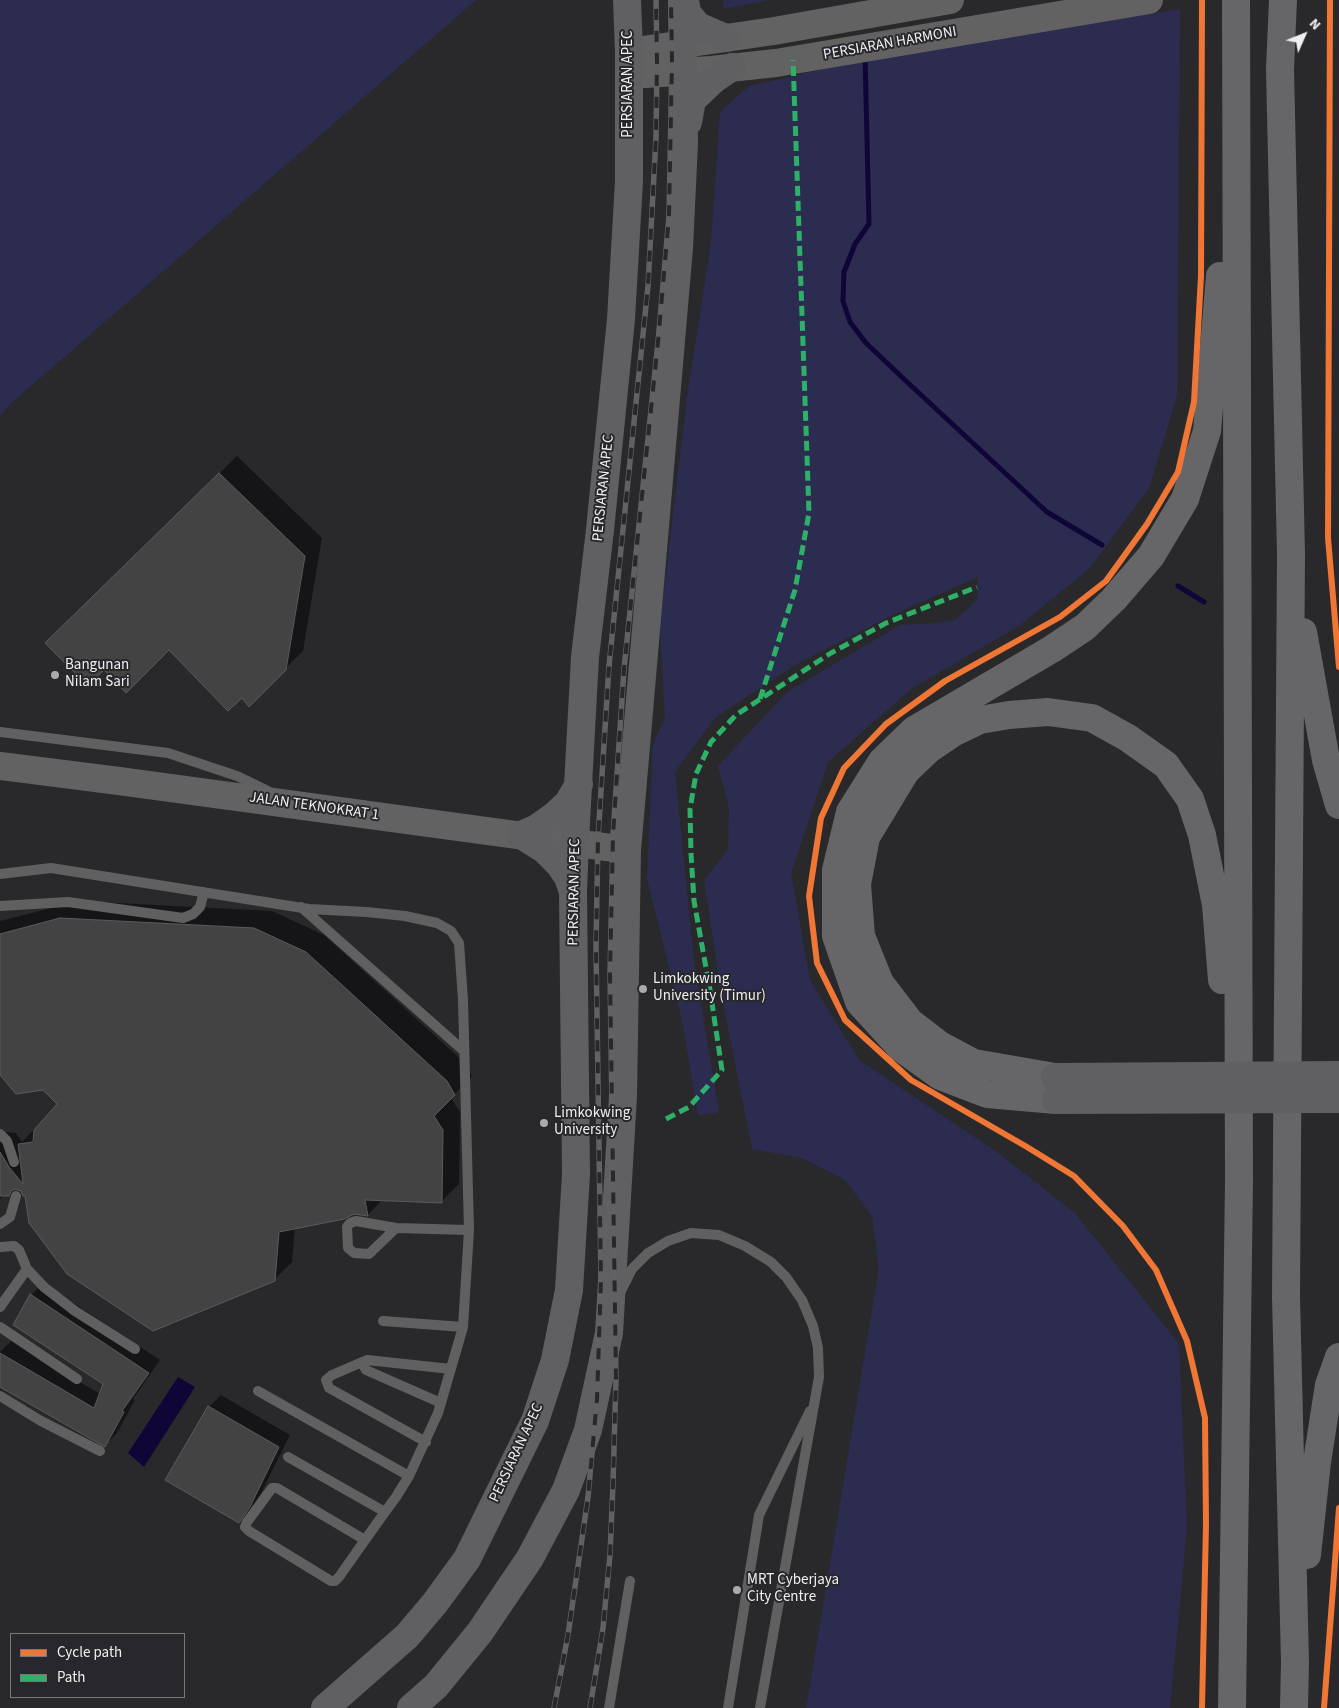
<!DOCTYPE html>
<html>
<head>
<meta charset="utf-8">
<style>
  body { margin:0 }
  #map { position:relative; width:1339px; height:1708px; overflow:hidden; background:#29292b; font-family:"Source Sans 3",sans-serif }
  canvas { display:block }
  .legend { position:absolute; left:10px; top:1633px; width:175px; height:65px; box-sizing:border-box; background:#28282c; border:1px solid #78787b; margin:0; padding:6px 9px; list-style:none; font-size:15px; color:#efeff2 }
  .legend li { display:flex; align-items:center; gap:10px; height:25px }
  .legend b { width:25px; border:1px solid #78787b }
  .north { position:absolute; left:1279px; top:10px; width:50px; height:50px; -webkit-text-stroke:4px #28282c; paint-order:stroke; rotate:46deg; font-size:14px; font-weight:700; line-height:20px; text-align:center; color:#efeff2 }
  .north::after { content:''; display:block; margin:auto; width:18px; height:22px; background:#efeff2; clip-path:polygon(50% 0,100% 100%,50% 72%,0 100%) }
</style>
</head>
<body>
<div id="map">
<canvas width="1339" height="1708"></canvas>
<ul class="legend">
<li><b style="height:6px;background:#f07635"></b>Cycle path</li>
<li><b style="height:6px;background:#2db169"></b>Path</li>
</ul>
<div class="north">N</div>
</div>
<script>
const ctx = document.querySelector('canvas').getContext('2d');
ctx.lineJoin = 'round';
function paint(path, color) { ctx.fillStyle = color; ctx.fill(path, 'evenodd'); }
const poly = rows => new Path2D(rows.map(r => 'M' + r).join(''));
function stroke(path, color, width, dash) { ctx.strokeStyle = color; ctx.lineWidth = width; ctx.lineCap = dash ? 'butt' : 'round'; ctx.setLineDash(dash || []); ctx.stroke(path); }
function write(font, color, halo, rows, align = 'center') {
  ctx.font = font + ' "Source Sans 3",sans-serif'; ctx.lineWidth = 4; ctx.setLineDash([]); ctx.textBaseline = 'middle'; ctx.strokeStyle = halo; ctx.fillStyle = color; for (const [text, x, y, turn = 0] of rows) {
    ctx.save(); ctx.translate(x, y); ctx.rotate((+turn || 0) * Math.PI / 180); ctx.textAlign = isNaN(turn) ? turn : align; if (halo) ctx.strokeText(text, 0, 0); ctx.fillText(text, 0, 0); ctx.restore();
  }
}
const green = poly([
  [0,0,476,0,8,406,0,416],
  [723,0,769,0,724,9],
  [1180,9,1177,395,1149,488,1090,568,1019,626,911,689,828,762,791,873,810,980,859,1060,997,1152,1076,1214,1179,1344,1187,1528,1170,1708,806,1708,879,1269,872,1216,845,1180,802,1158,752,1149,721,992,704,880,728,850,729,808,718,766,787,692,900,625,937,623,955,620,977,600,978,577,890,616,795,665,715,718,675,772,694,962,719,1112,698,1116,682,1020,647,879,653,743,665,719,660,625,687,397,711,243,720,112,749,86,892,54]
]);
const water = poly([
  [178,1377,195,1387,144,1467,128,1453]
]);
const shadow = poly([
  [237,456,322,538,303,651,249,705,242,697,169,648,64,625],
  [79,901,272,911,324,935,465,1063,472,1076,451,1098,460,1112,459,1184,441,1202,383,1199,368,1215,354,1213,295,1227,292,1262,274,1280,26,1194,21,1190,15,1188,8,1195,5,1195,0,1199,0,1133,2,1132,16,1133,22,1142,59,1104,43,1089,0,1073,0,921],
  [43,1283,160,1360,133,1399,135,1400,117,1433,105,1445,0,1385,0,1352,11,1341,100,1394,104,1384,15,1324,31,1295],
  [221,1395,290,1435,261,1493,251,1510,239,1522,209,1407]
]);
const stream = poly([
  [865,55,869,224,855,244,844,272,843,301,850,322,866,343,906,381,1047,512,1102,545],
  [1178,586,1204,602]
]);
const building = poly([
  [219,473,305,556,286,670,249,707,242,698,228,711,169,650,126,693,104,670,88,686,45,643,219,473],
  [60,918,254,928,306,952,447,1081,455,1095,434,1116,443,1130,442,1203,365,1200,368,1216,354,1214,344,1219,279,1232,275,1281,153,1331,67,1274,29,1223,25,1196,23,1196,21,1191,15,1189,11,1191,9,1196,0,1196,0,1152,9,1167,23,1184,18,1144,33,1142,34,1130,57,1104,43,1090,16,1094,0,1075,0,934,60,918],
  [30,1294,149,1373,122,1411,124,1412,105,1447,0,1387,0,1353,94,1408,103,1384,13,1325,30,1294],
  [208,1406,279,1447,250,1507,239,1523,165,1480,208,1406]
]);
const lane = poly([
  [0,732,168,753,237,776,268,791],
  [0,874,51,868,309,909,366,912,405,916,437,923,451,931,459,943,463,1000,469,1230,463,1327,438,1413,409,1476,396,1497,385,1512,365,1540,339,1577,335,1581,331,1581,249,1531,245,1527,247,1522,272,1488,277,1488,365,1540],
  [0,906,68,902,183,918,193,914,200,907,204,892],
  [301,907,464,1051],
  [0,1134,7,1141,14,1162],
  [0,1224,10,1217,16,1196],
  [396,1228,369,1254,354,1253,348,1248,347,1227,350,1223,356,1221,396,1228,469,1230],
  [0,1247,14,1246,19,1250,27,1269,44,1287,75,1311,135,1349],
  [620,1293,632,1269,648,1253,668,1241,691,1233,719,1235,745,1246,771,1262,786,1277,802,1300,813,1326,818,1348,819,1377,760,1708],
  [0,1307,27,1269],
  [383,1321,463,1327],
  [0,1327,77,1379],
  [362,1363,366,1370,441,1403],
  [258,1391,409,1476],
  [0,1396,41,1421,100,1451],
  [426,1442,329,1388,326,1380,332,1375,367,1360,451,1369],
  [288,1457,385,1512],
  [609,1708,630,1581],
  [728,1708,759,1515,810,1411]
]);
const secondary = poly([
  [629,52,774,31,950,0],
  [629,75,711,70,776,63,1149,0],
  [0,766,119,781,627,850]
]);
const primary = poly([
  [685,0,687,13,698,26,726,38],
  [688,122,692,100,713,80,732,67],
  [521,835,537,828,554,816,568,803,579,784],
  [521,835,545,850,559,864,568,877,573,892],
  [325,1708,407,1636,435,1603,467,1559,535,1421,555,1360,569,1290,576,1174,573,892,575,841,585,657,600,530,621,319,629,181,629,52,627,0],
  [411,1708,436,1686,480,1632,530,1558,566,1490,588,1430,609,1333,623,1096,627,850,679,248,684,143,682,0]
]);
const highway = poly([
  [1283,0,1280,69,1291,554,1286,1297,1295,1662,1294,1708],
  [1303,632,1326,760,1339,805],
  [1055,1077,974,1063,940,1045,910,1022,880,983,861,936,857,884,866,837,906,771,928,750,953,733,980,720,1009,715,1048,712,1092,718,1128,738,1166,765,1190,799,1202,835,1216,905,1222,980],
  [1056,1100,987,1094,940,1076,901,1048,859,1002,836,936,836,870,850,812,882,761,914,730,1052,649,1085,627,1114,599,1151,556,1185,499,1207,431,1220,276],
  [1307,1555,1317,1462,1329,1385,1339,1357],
  [1232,1708,1239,1180,1236,0]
]);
const rail = poly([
  [554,1708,568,1635,588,1497,597,1399,601,1280,596,947,598,838,609,666,648,286,656,137,657,61,656,0],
  [590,1708,603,1628,610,1555,613,1484,616,1378,610,974,613,835,624,669,658,342,669,216,672,60,671,0]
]);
const primaryBridge = poly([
  [1055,1077,1339,1075],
  [1056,1100,1339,1099]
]);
const quiet = poly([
  [760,699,795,590,809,513,793,60],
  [666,1119,689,1107,722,1070,710,990,694,901,691,853,690,809,696,774,711,742,736,715,831,653,886,623,977,587]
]);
const cycleway = poly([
  [1330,0,1328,538,1339,667],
  [1202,1708,1206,1524,1205,1418,1187,1341,1156,1270,1123,1226,1074,1176,1027,1147,911,1080,845,1020,817,963,809,896,821,818,844,768,886,724,945,681,1060,617,1106,581,1147,524,1178,472,1194,402,1201,276,1202,0],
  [1324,1708,1339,1508]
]);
const markers = [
  [55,675,5,"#aaaaac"],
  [643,989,5,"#aaaaac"],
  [544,1123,5,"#aaaaac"],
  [737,1590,5,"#aaaaac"]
];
const streetNames = [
  ["PERSIARAN HARMONI",890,44,-10],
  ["PERSIARAN APEC",629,84,-90],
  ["PERSIARAN APEC",604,488,-84],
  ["JALAN TEKNOKRAT 1",314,807,8],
  ["PERSIARAN APEC",575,892,-89],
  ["PERSIARAN APEC",517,1453,-65]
];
const poiNames = [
  ["Bangunan",65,666],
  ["Nilam Sari",65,683],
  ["Limkokwing",653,980],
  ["University (Timur)",653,997],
  ["Limkokwing",554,1114],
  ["University",554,1131],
  ["MRT Cyberjaya",747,1581],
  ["City Centre",747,1598]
];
paint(green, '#2c2c51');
paint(water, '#100537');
paint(shadow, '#0007');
stroke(stream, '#100537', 5);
paint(building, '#434344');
stroke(building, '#5b5b5d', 1);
stroke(lane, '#606061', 10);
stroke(secondary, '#626263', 28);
stroke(primary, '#606062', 28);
stroke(highway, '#666668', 28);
stroke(rail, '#616162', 5.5);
stroke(rail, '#28282c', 4, [11]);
stroke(primaryBridge, '#606062', 28);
stroke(quiet, '#2db169', 5, [10, 5]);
stroke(cycleway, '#f07635', 6);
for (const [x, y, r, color] of markers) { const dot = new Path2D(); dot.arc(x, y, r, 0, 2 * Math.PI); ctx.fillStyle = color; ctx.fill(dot); stroke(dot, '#28282c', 2); }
write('15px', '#efeff2', '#28282c', streetNames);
write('15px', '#efeff2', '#28282c', poiNames, 'left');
</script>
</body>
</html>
